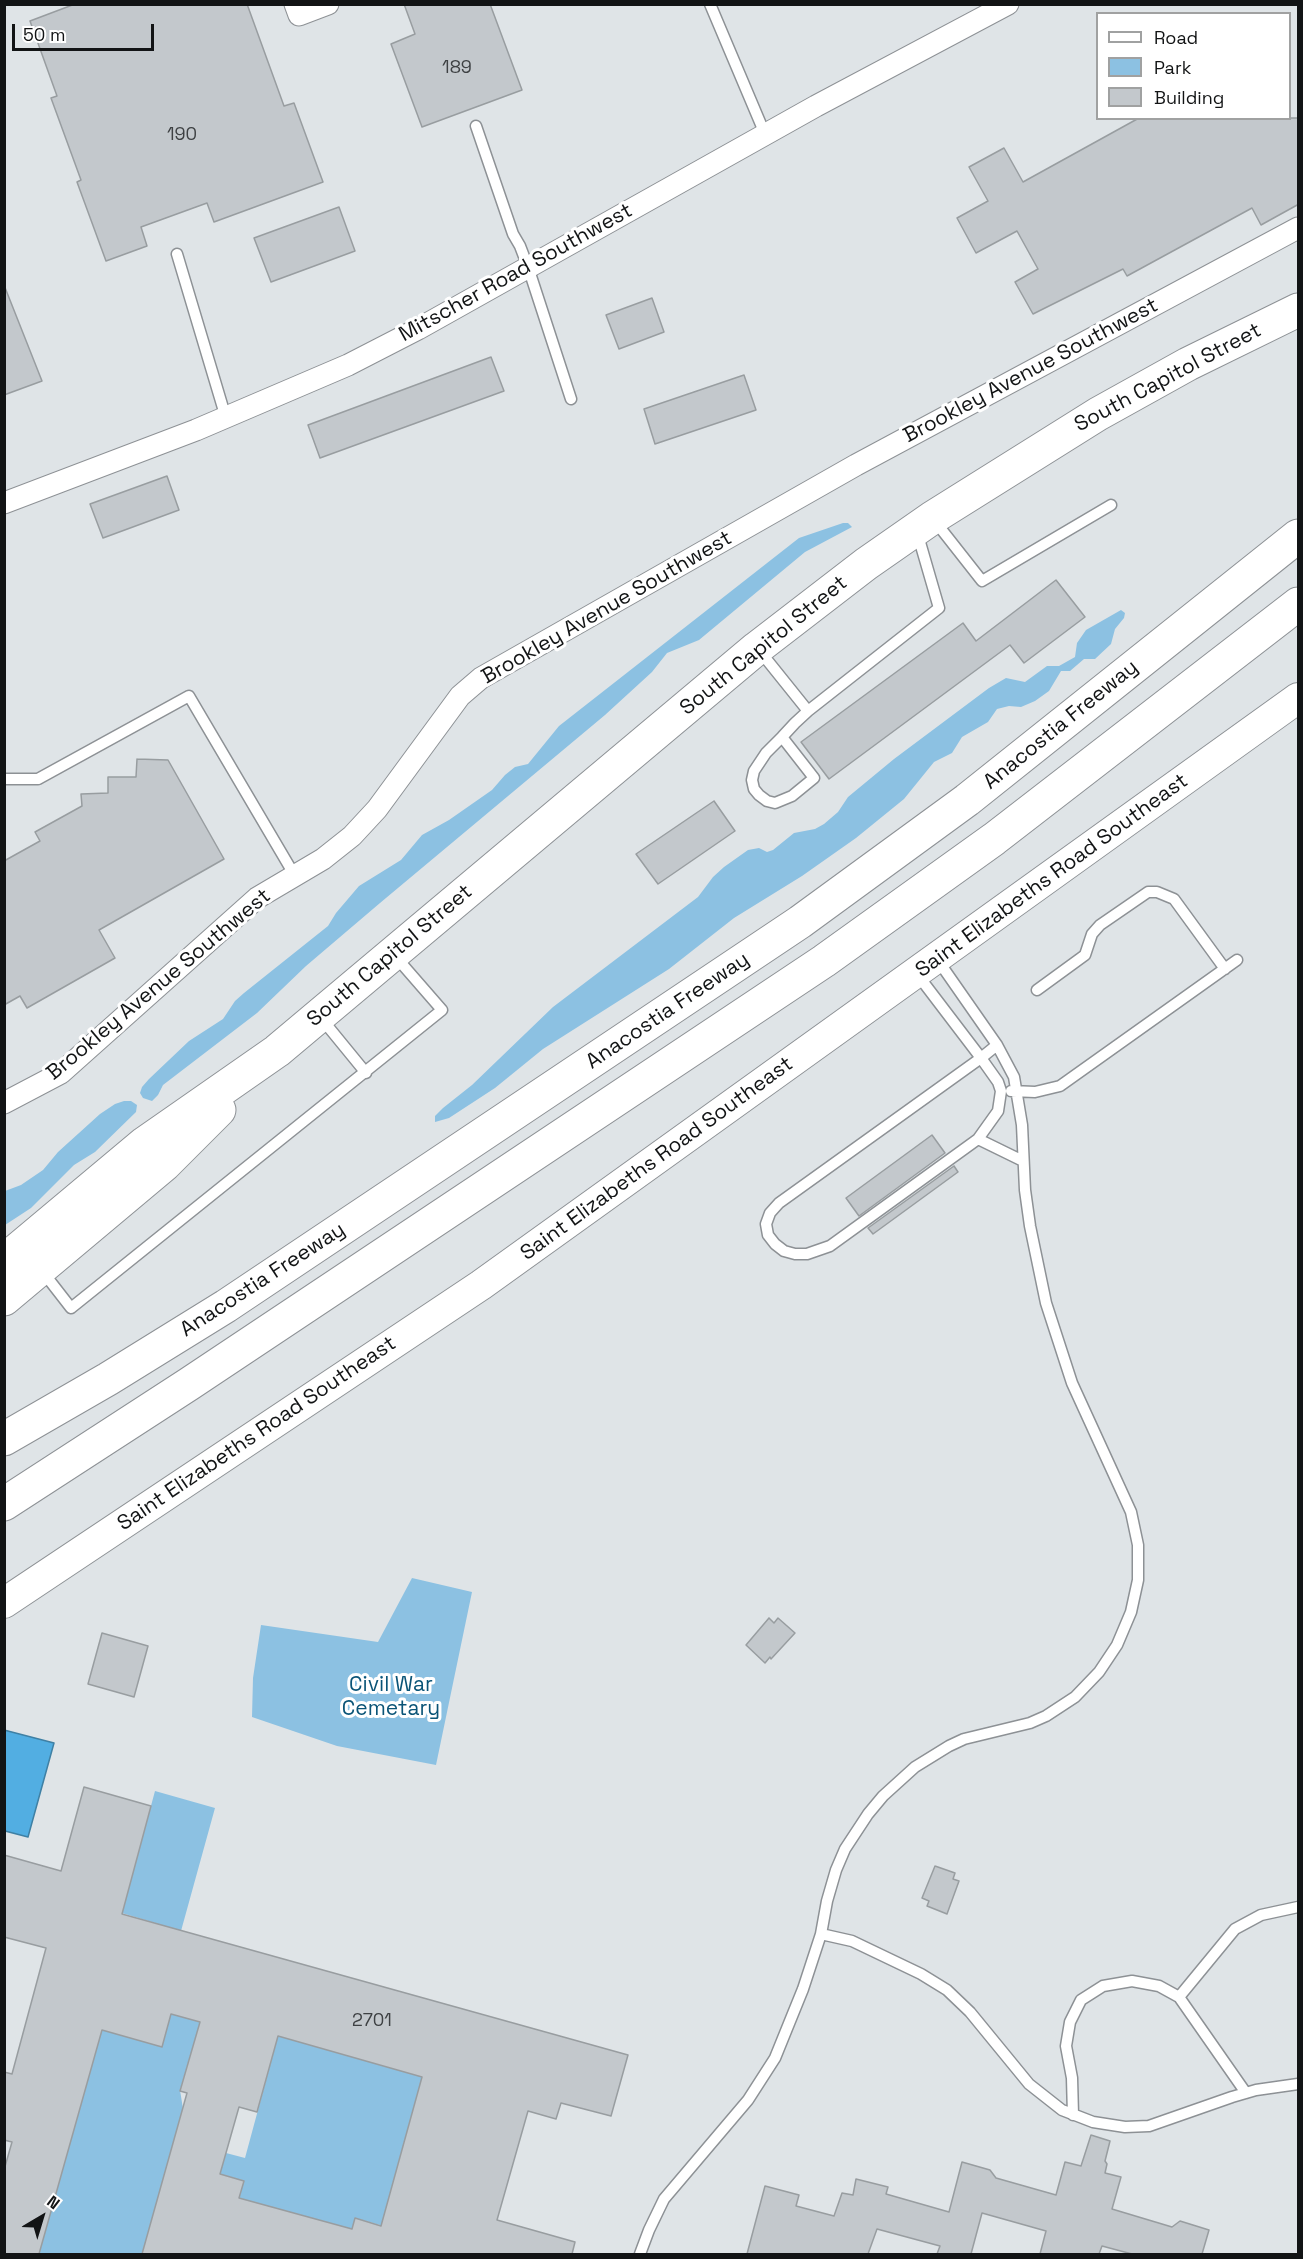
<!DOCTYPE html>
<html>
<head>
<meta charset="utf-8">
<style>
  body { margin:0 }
  #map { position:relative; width:1303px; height:2259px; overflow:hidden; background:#dfe4e7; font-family:"Space Grotesk",sans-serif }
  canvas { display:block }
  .frame { position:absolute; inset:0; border:6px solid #121415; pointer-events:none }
  .legend { position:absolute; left:1096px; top:12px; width:195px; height:108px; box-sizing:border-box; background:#fff; border:2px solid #a0a1a1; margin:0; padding:8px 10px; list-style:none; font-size:18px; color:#121415 }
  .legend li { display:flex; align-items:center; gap:12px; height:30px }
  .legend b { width:30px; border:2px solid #a0a1a1 }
  .north { position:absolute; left:12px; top:2187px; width:60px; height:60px; -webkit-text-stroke:4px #fff; paint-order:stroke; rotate:38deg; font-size:16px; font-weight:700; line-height:24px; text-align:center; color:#121415 }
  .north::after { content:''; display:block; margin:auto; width:21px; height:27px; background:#121415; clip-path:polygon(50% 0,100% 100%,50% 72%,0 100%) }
  .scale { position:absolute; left:12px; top:24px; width:142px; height:27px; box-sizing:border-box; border:3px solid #121415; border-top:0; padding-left:8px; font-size:18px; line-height:21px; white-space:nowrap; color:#121415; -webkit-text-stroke:4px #fff; paint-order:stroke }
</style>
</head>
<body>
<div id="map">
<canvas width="1303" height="2259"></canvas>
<div class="frame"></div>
<ul class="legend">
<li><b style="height:8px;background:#fff"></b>Road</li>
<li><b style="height:16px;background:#8cc1e2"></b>Park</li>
<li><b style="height:16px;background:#c3c8cc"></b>Building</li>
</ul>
<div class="north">N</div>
<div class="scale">50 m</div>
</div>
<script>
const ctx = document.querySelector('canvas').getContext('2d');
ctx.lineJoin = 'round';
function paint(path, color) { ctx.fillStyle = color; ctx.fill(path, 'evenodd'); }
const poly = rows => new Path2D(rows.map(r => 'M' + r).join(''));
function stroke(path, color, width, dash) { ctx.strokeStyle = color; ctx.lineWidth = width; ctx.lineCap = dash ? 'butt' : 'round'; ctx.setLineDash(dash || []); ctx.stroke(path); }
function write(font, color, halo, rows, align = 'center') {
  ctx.font = font + ' "Space Grotesk",sans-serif'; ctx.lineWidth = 6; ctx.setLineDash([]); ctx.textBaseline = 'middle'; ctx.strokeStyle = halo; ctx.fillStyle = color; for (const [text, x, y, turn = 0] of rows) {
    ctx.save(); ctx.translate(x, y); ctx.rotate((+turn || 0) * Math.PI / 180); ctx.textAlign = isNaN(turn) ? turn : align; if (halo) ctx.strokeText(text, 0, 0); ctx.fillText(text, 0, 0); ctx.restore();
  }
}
const green = poly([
  [843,523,848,523,852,527,805,552,699,640,667,653,652,672,605,715,380,903,306,966,257,1013,163,1085,158,1095,152,1101,143,1098,140,1093,142,1087,149,1079,189,1041,223,1019,235,1001,244,993,328,926,336,913,359,886,401,860,422,835,449,820,492,790,505,775,515,767,528,764,559,726,799,538],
  [1121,610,1125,613,1124,618,1115,629,1111,644,1095,659,1084,659,1070,671,1061,671,1049,691,1035,701,1021,707,1009,706,997,709,988,722,962,737,952,753,934,762,904,799,856,838,802,876,734,918,669,969,543,1049,495,1088,449,1118,435,1122,435,1116,443,1108,472,1085,553,1007,698,897,713,877,724,867,748,850,759,848,767,852,773,850,794,833,815,829,824,824,838,812,848,797,894,759,989,688,1006,678,1025,682,1047,666,1059,666,1075,657,1077,643,1086,630],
  [124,1101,131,1101,137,1105,136,1112,95,1152,74,1165,31,1208,5,1225,5,1191,21,1185,43,1170,58,1152,100,1114,115,1104],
  [412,1578,472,1592,436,1765,337,1746,252,1717,253,1678,261,1625,378,1642],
  [155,1791,215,1808,181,1931,122,1913],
  [111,1997,200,2022,180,2090,183,2109,166,2172,142,2254,39,2254],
  [278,2036,422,2077,388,2200,405,2232,355,2218,352,2229,239,2198,244,2181,220,2174,226,2153,245,2158]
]);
const water = poly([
  [4,1730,54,1743,28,1837,5,1831,4,1730]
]);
const building = poly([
  [75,4,247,4,284,106,294,103,323,182,214,222,207,203,141,227,147,246,106,261,77,182,81,180,51,98,57,96,30,21,75,4],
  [404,4,490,4,522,90,422,127,391,44,415,34,404,4],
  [1139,118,1299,118,1299,204,1261,225,1252,208,1127,276,1123,269,1033,314,1015,282,1038,269,1017,231,976,253,957,218,988,201,969,167,1004,148,1023,182,1139,118],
  [339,207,355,251,271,282,254,238,339,207],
  [4,285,42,381,4,395,4,285],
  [652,298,664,332,619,349,606,315,652,298],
  [491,357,504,391,320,458,308,425,491,357],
  [744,375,756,410,655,444,644,409,744,375],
  [167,476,179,510,103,538,90,504,167,476],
  [1056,580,1085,617,1024,663,1010,645,829,779,801,742,963,623,976,641,1056,580],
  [137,759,168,760,224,859,99,930,115,958,27,1008,20,996,4,1005,4,861,40,841,35,832,82,806,81,794,108,793,108,777,136,777,137,759],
  [714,801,735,831,658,884,636,854,714,801],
  [932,1135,945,1153,859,1216,846,1198,932,1135],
  [954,1166,958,1172,873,1234,868,1228,954,1166],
  [769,1618,774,1623,778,1618,795,1633,771,1659,770,1657,765,1663,746,1645,769,1618],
  [102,1633,148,1646,134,1697,88,1684,102,1633],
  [84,1787,151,1806,122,1914,628,2055,611,2116,561,2103,556,2119,528,2111,497,2220,575,2242,572,2254,142,2254,187,2093,180,2091,200,2022,171,2014,162,2047,102,2030,39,2254,4,2254,4,2170,12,2142,4,2140,4,2072,12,2074,46,1948,4,1937,4,1855,61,1871,84,1787],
  [278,2036,422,2077,381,2226,355,2218,352,2229,239,2198,244,2181,220,2174,239,2107,257,2112,278,2036],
  [935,1866,955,1873,953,1879,959,1881,947,1914,927,1906,929,1901,922,1898,935,1866],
  [1091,2135,1110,2141,1105,2161,1107,2164,1105,2173,1121,2177,1112,2209,1172,2227,1180,2221,1209,2230,1202,2254,1132,2254,1102,2246,1099,2254,1040,2254,1046,2231,982,2213,971,2254,937,2254,940,2246,877,2229,868,2254,747,2254,765,2186,799,2195,796,2206,834,2216,842,2193,853,2195,856,2179,888,2187,886,2194,949,2212,962,2162,990,2170,996,2178,1056,2195,1065,2162,1081,2166,1091,2135]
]);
const service = poly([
  [710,4,765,134],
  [476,126,513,234,520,246,528,267,571,399],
  [177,254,226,418],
  [934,520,982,581,1111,505],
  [759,650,808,711],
  [782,737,814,778,792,796,775,803,767,801,759,795,754,789,752,780,754,771,766,753,782,737,795,723,808,711,939,608,917,532],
  [4,779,38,779,189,696,295,876],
  [917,974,981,1058,998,1082,1001,1091,998,1111,978,1139,830,1246,807,1254,795,1254,784,1251,775,1244,768,1235,766,1224,770,1213,779,1203,981,1058,997,1045],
  [1037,990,1085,955,1092,934,1100,925,1148,892,1157,892,1174,899,1225,969],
  [321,1018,366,1073],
  [1011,1091,1035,1092,1060,1086,1237,960],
  [978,1139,1023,1161],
  [43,1272,71,1308,442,1010,395,956],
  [821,1934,827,1901,836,1870,845,1849,868,1814,883,1796,915,1767,949,1746,964,1739,1030,1723,1046,1716,1075,1697,1099,1672,1117,1645,1131,1612,1138,1580,1138,1545,1131,1512,1072,1383,1046,1303,1030,1226,1025,1190,1022,1125,1014,1077,997,1045,937,959],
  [1246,2093,1179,1997,1235,1929,1261,1915,1298,1907],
  [1073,2115,1072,2078,1066,2046,1070,2022,1081,2000,1103,1986,1132,1981,1159,1986,1179,1997],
  [640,2254,649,2230,664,2199,748,2100,775,2058,803,1989,821,1934,852,1941,921,1974,947,1990,970,2012,1029,2084,1062,2110,1093,2122,1125,2127,1149,2126,1232,2097,1256,2090,1298,2084]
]);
const minor = poly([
  [295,4,299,15,328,4],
  [4,503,196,430,348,365,418,329,816,106,1008,4],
  [4,1103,61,1073,257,898,323,859,352,836,377,809,460,696,481,678,856,465,1298,228]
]);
const secondary = poly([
  [4,1603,481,1285,1298,698]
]);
const primary = poly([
  [4,1261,145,1143,277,1051,757,648,866,564,932,518,1098,414,1188,364,1298,310],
  [4,1299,165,1164,219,1110]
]);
const motorway = poly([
  [4,1439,108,1379,226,1306,800,922,967,800,1298,536],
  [4,1504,189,1384,824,961,994,839,1298,604]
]);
const numberNames = [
  ["189",457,68],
  ["190",182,135],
  ["2701",372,2021]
];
const streetNames = [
  ["Mitscher Road Southwest",516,273,-29],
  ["Brookley Avenue Southwest",1031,371,-28],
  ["South Capitol Street",1168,378,-28],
  ["Brookley Avenue Southwest",607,608,-30],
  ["South Capitol Street",764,646,-39],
  ["Anacostia Freeway",1061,725,-39],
  ["Saint Elizabeths Road Southeast",1052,876,-36],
  ["South Capitol Street",390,956,-40],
  ["Brookley Avenue Southwest",159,985,-40],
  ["Anacostia Freeway",668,1011,-34],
  ["Saint Elizabeths Road Southeast",657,1159,-36],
  ["Anacostia Freeway",263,1280,-33],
  ["Saint Elizabeths Road Southeast",257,1434,-34]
];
const parkNames = [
  ["Civil War",391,1685],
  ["Cemetary",391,1709]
];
paint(green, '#8cc1e2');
paint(water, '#52aee2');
stroke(water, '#3f80a4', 1.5);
paint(building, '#c3c8cc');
stroke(building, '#989da0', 1.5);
stroke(service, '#8d9195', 13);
stroke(minor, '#8d9195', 23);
stroke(secondary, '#8d9195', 32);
stroke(primary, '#8d9195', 35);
stroke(motorway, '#8d9195', 35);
stroke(service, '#fff', 10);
stroke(minor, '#fff', 21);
stroke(secondary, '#fff', 30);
stroke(primary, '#fff', 33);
stroke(motorway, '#fff', 33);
write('18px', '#3e4143', null, numberNames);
write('21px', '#121415', '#fff', streetNames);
write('21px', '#0a5477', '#fff', parkNames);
</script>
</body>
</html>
